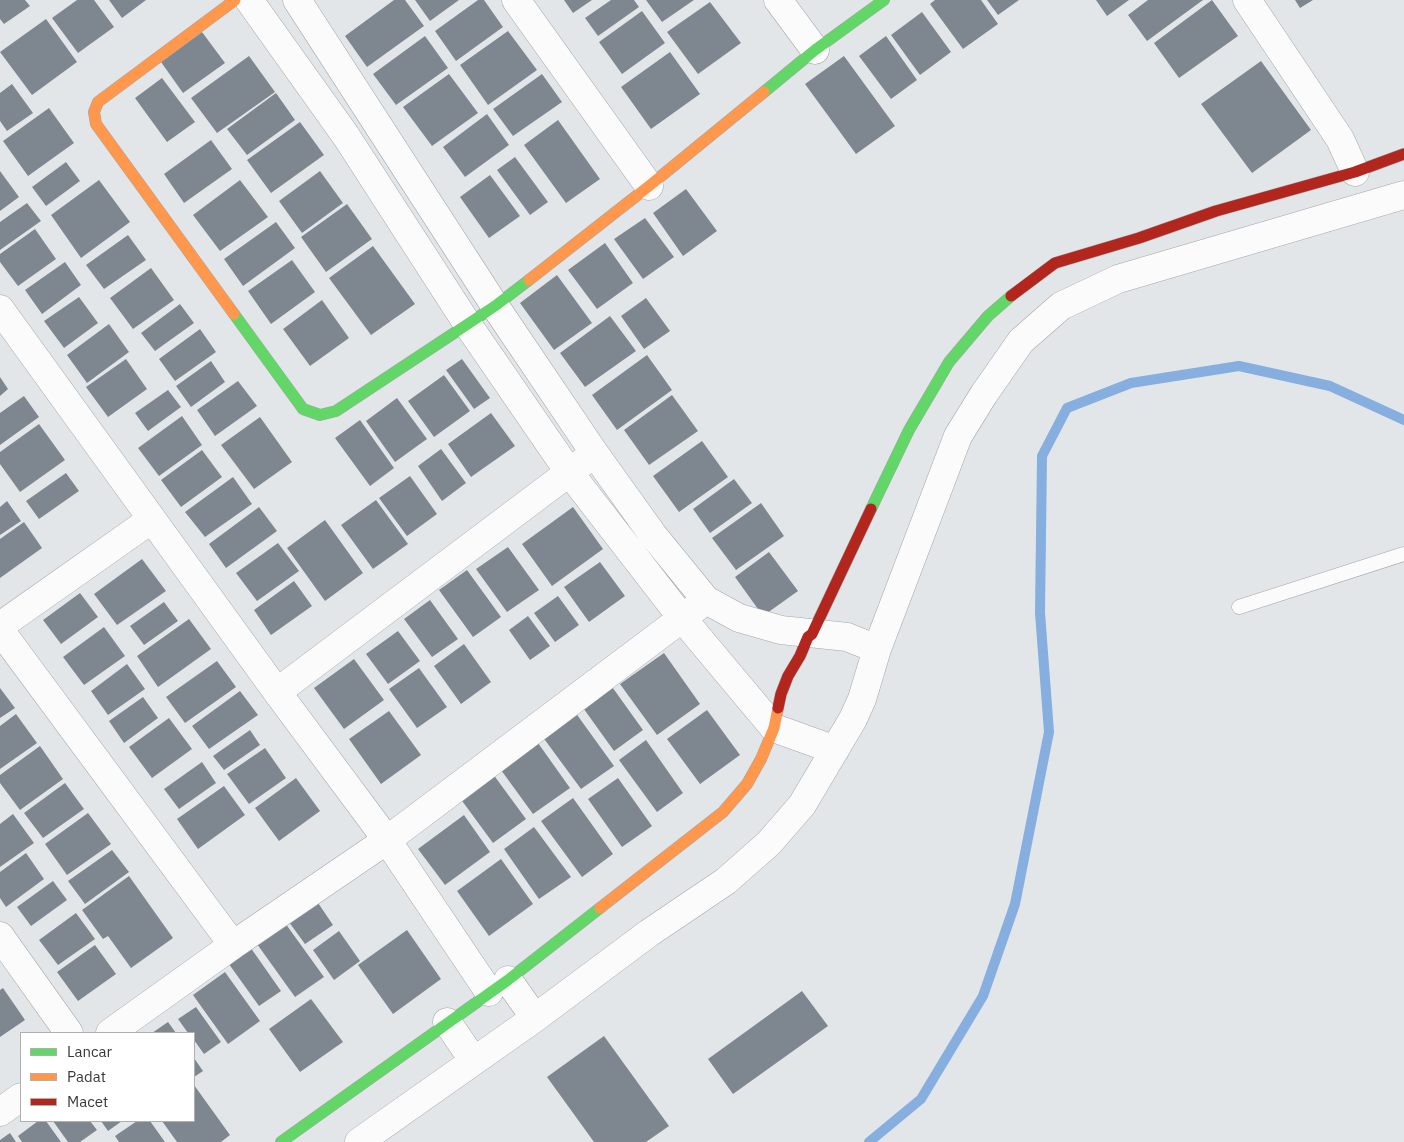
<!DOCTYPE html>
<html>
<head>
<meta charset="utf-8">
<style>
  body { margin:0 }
  #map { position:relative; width:1404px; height:1142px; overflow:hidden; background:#e3e6e9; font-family:"IBM Plex Sans",sans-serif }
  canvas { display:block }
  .legend { position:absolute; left:20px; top:1032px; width:175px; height:90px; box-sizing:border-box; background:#fff; border:1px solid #afafb0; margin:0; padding:6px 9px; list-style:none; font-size:15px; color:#36383a }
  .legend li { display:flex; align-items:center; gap:10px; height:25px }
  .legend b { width:25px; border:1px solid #afafb0 }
</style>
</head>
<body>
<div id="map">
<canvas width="1404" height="1142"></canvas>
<ul class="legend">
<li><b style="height:6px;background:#63d668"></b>Lancar</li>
<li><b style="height:6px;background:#ff974d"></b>Padat</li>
<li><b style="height:6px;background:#b3261e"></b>Macet</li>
</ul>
</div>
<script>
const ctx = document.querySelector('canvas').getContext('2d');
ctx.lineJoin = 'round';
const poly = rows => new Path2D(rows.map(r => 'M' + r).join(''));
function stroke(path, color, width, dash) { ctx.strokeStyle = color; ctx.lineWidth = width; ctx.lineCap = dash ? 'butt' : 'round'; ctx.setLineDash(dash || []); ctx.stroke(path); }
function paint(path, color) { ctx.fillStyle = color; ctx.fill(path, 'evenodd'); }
const stream = poly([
  [869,1142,921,1099,983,996,1015,904,1049,732,1040,613,1042,456,1067,408,1131,383,1239,366,1330,386,1404,420]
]);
const building = poly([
  [0,0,25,0,30,6,4,24,0,19],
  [77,0,94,0,114,27,78,53,52,18],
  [109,0,146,0,122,18],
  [394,0,405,0,424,26,367,67,345,36],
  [415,0,459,0,430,21],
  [478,0,484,0,503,27,456,61,435,31],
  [564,0,592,0,573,13],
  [611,0,634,0,639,7,598,36,585,18],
  [646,0,694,0,662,22],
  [935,0,981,0,998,24,963,49,930,4],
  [987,0,1019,0,998,15],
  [1096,0,1129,0,1107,16],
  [1148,0,1203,0,1147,41,1128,15],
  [1212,0,1238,36,1179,78,1154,43],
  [1295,0,1313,0,1300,8],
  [710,2,741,43,698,74,667,32],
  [642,11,665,43,622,74,599,42],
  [922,12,951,52,920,75,891,35],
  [46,19,77,62,32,95,0,52],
  [508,31,537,70,488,105,460,65],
  [202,32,225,63,183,93,161,62],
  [425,36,448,68,396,105,373,74],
  [886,36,917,80,891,99,859,56],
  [670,52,700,94,651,129,621,87],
  [249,56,275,92,217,133,191,98],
  [844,56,895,126,856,154,805,84],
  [1261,61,1311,130,1252,173,1201,104],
  [449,74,478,113,432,146,403,107],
  [542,74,562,102,513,136,493,109],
  [162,78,195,122,167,142,135,98],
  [12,84,33,113,7,131,0,121,0,93],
  [276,93,295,120,247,155,227,129],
  [49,108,74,143,28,176,3,141],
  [487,114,509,145,465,177,443,147],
  [558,120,600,179,566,203,524,145],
  [300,122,324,155,271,193,247,160],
  [211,140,232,169,184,203,164,174],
  [515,157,548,202,530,215,497,170],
  [66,162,80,181,46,206,32,187],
  [0,171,19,197,0,211],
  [320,171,343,203,302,233,279,201],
  [490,175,520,216,489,238,460,197],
  [99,180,130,222,81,258,51,215],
  [240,180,268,217,220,251,193,215],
  [686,189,717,231,683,256,653,213],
  [27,203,41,221,0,250,0,222],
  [347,204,372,239,326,272,301,237],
  [645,218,674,257,643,279,614,239],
  [276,222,295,248,243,286,224,259],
  [35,229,56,259,18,286,0,262,0,254],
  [128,235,146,260,104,289,86,265],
  [605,243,633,283,597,309,568,270],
  [373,246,415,304,371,335,329,278],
  [292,260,315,292,271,324,248,291],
  [65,262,81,285,42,314,25,290],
  [151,268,174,300,133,329,110,298],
  [557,275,592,323,554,350,520,303],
  [79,297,98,323,64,348,44,321],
  [646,298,670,331,644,349,621,316],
  [322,300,349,338,310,366,283,329],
  [180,304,194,323,155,351,141,333],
  [610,316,636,351,585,387,560,353],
  [109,324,129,352,87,383,67,355],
  [200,329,216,352,175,381,159,359],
  [647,355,672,390,617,430,592,395],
  [126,359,147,389,108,417,86,387],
  [462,359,490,398,474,409,446,370],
  [211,361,225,382,191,407,176,386],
  [444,375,470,411,434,437,408,401],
  [0,377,8,389,0,396],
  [238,381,257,406,215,436,197,410],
  [168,390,181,407,148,431,135,413],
  [672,395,698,431,649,465,624,430],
  [24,396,39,417,0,445,0,413],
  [397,398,427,439,395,462,366,421],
  [491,413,515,446,471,477,448,444],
  [182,416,202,445,159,476,138,448],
  [260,417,292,462,254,489,221,445],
  [360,420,394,468,370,486,335,438],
  [39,424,65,460,20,492,0,464,0,452],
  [702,441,728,477,679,512,653,476],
  [441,449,466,483,442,501,418,466],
  [202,450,222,477,181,507,161,480],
  [66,473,79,491,39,519,26,501],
  [410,476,437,514,407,536,379,498],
  [233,477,252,504,205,537,185,512],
  [734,479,752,503,710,533,693,509],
  [376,500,408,544,373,569,341,525],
  [7,501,21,521,0,535,0,507],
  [761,503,784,536,736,570,712,538],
  [259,507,277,531,226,568,209,544],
  [573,507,603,549,552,586,522,544],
  [325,520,363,573,325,601,287,548],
  [24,522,42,548,0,578,0,539],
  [278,543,299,571,257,601,236,573],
  [508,547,539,590,507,612,476,569],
  [769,552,798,591,763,616,735,577],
  [142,559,166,591,117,625,94,594],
  [600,562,625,596,589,622,564,587],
  [467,570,501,617,473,637,439,590],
  [294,581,312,606,271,635,254,610],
  [80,593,98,617,61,644,43,620],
  [558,596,579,625,555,642,534,613],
  [430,600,458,639,432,657,404,619],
  [164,602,178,621,144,645,130,626],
  [528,616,550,646,530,660,509,630],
  [189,619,211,649,158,687,137,656],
  [104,627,125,656,84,685,63,657],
  [398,631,420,661,388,684,366,654],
  [464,644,491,682,461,704,434,666],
  [664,653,700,704,657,735,620,684],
  [354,659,384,700,344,729,314,688],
  [217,661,236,687,185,723,166,697],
  [127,664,145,689,108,715,91,691],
  [419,668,447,707,417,728,389,689],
  [610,684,643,730,614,751,581,705],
  [0,688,15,708,0,718],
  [240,691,258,715,209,749,192,726],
  [143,697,158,718,124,743,109,721],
  [707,710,740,755,700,784,667,739],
  [389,711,421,755,381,784,349,739],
  [575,712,614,766,581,789,542,736],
  [16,714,37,743,0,769,0,726],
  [169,718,192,749,152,778,129,747],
  [250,730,260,745,224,770,213,756],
  [646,740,683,793,657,812,619,760],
  [538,743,570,788,533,814,501,770],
  [40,746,63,779,20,810,0,783,0,775],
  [265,748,286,778,249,804,227,774],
  [202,762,216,783,179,809,164,789],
  [490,770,526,819,493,843,457,794],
  [296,778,320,811,279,841,255,808],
  [618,778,652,826,622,847,588,799],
  [65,783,84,809,43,838,24,813],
  [224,786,245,815,198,849,177,819],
  [573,798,613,854,582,877,541,821],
  [88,813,111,844,67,875,45,844],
  [13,814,34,843,0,867,0,824],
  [464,815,490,852,445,885,418,849],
  [534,827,571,877,539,899,504,849],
  [112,850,129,872,85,904,68,881],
  [26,853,44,879,6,907,0,898,0,872],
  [501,859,533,904,489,936,457,891],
  [129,876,173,938,131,968,108,936,103,939,82,910],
  [53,881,67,900,31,926,17,907],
  [314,897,333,925,305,944,286,918],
  [76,913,95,939,58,965,39,940],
  [280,916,324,977,295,997,252,937],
  [407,930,441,979,393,1014,358,965],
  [339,931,360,961,334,980,313,950],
  [248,944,281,991,259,1006,226,960],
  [95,945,116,974,78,1001,57,972],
  [225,972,260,1021,228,1044,193,995],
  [3,988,25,1020,0,1037,0,990],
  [802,991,828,1026,733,1094,708,1059],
  [311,999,343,1042,300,1072,269,1029],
  [196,1007,221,1042,204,1054,194,1040,194,1033,188,1033,178,1019],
  [168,1022,176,1033,152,1033],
  [604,1036,669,1126,646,1142,594,1142,547,1077],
  [194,1058,203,1071,194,1077],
  [194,1085,230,1135,221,1142,177,1142,162,1121,194,1121],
  [38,1121,46,1121,61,1142,22,1142,18,1136],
  [53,1121,90,1121,97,1130,80,1142,68,1142],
  [101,1121,122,1121,108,1131],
  [137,1121,150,1121,165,1142,119,1142,115,1136],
  [10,1133,16,1142,0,1142,0,1140]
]);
const lane = poly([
  [1239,607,1404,554]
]);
const street = poly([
  [249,0,346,136,468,325,569,472,682,618,774,728,835,750],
  [297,0,495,306,595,454,653,535,706,600,739,618,781,630,847,637,877,649],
  [516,0,649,186],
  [778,0,815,50],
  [1247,0,1340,139,1355,172],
  [0,309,277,692,387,840,489,992],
  [0,626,152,519],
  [0,630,233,945],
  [277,692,583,462],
  [0,936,69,1033],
  [508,980,535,1018],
  [447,1022,474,1061],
  [110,1033,233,945,387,840,697,607],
  [0,1112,21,1097],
  [359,1142,535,1018,649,933,726,881,769,843,802,805,853,719,862,699,877,649,958,436,984,394,1021,341,1061,306,1118,279,1404,195]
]);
const fast = poly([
  [764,92,815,50,884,0],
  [234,314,303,409,320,415,336,411,495,306,529,280],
  [871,509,909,430,949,362,988,316,1011,296],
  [281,1142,508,980,600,908]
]);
const slow = poly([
  [529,280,649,186,764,92],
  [234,314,96,124,94,112,98,102,235,0],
  [600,908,723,812,747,784,761,759,774,728,778,708]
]);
const jam = poly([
  [1011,296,1055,263,1139,238,1216,211,1355,172,1404,154],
  [778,708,781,694,788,676,800,656,808,637,812,634,871,509]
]);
stroke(stream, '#86aedf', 10);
paint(building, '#7e878f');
stroke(lane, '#a4a7a9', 15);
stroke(street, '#a4a7a9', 29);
stroke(fast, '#a4a7a9', 12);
stroke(slow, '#a4a7a9', 12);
stroke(jam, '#a4a7a9', 12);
stroke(lane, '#fbfbfc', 14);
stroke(street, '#fbfbfc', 28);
stroke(fast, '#63d668', 11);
stroke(slow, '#ff974d', 11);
stroke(jam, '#b3261e', 11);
</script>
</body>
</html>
